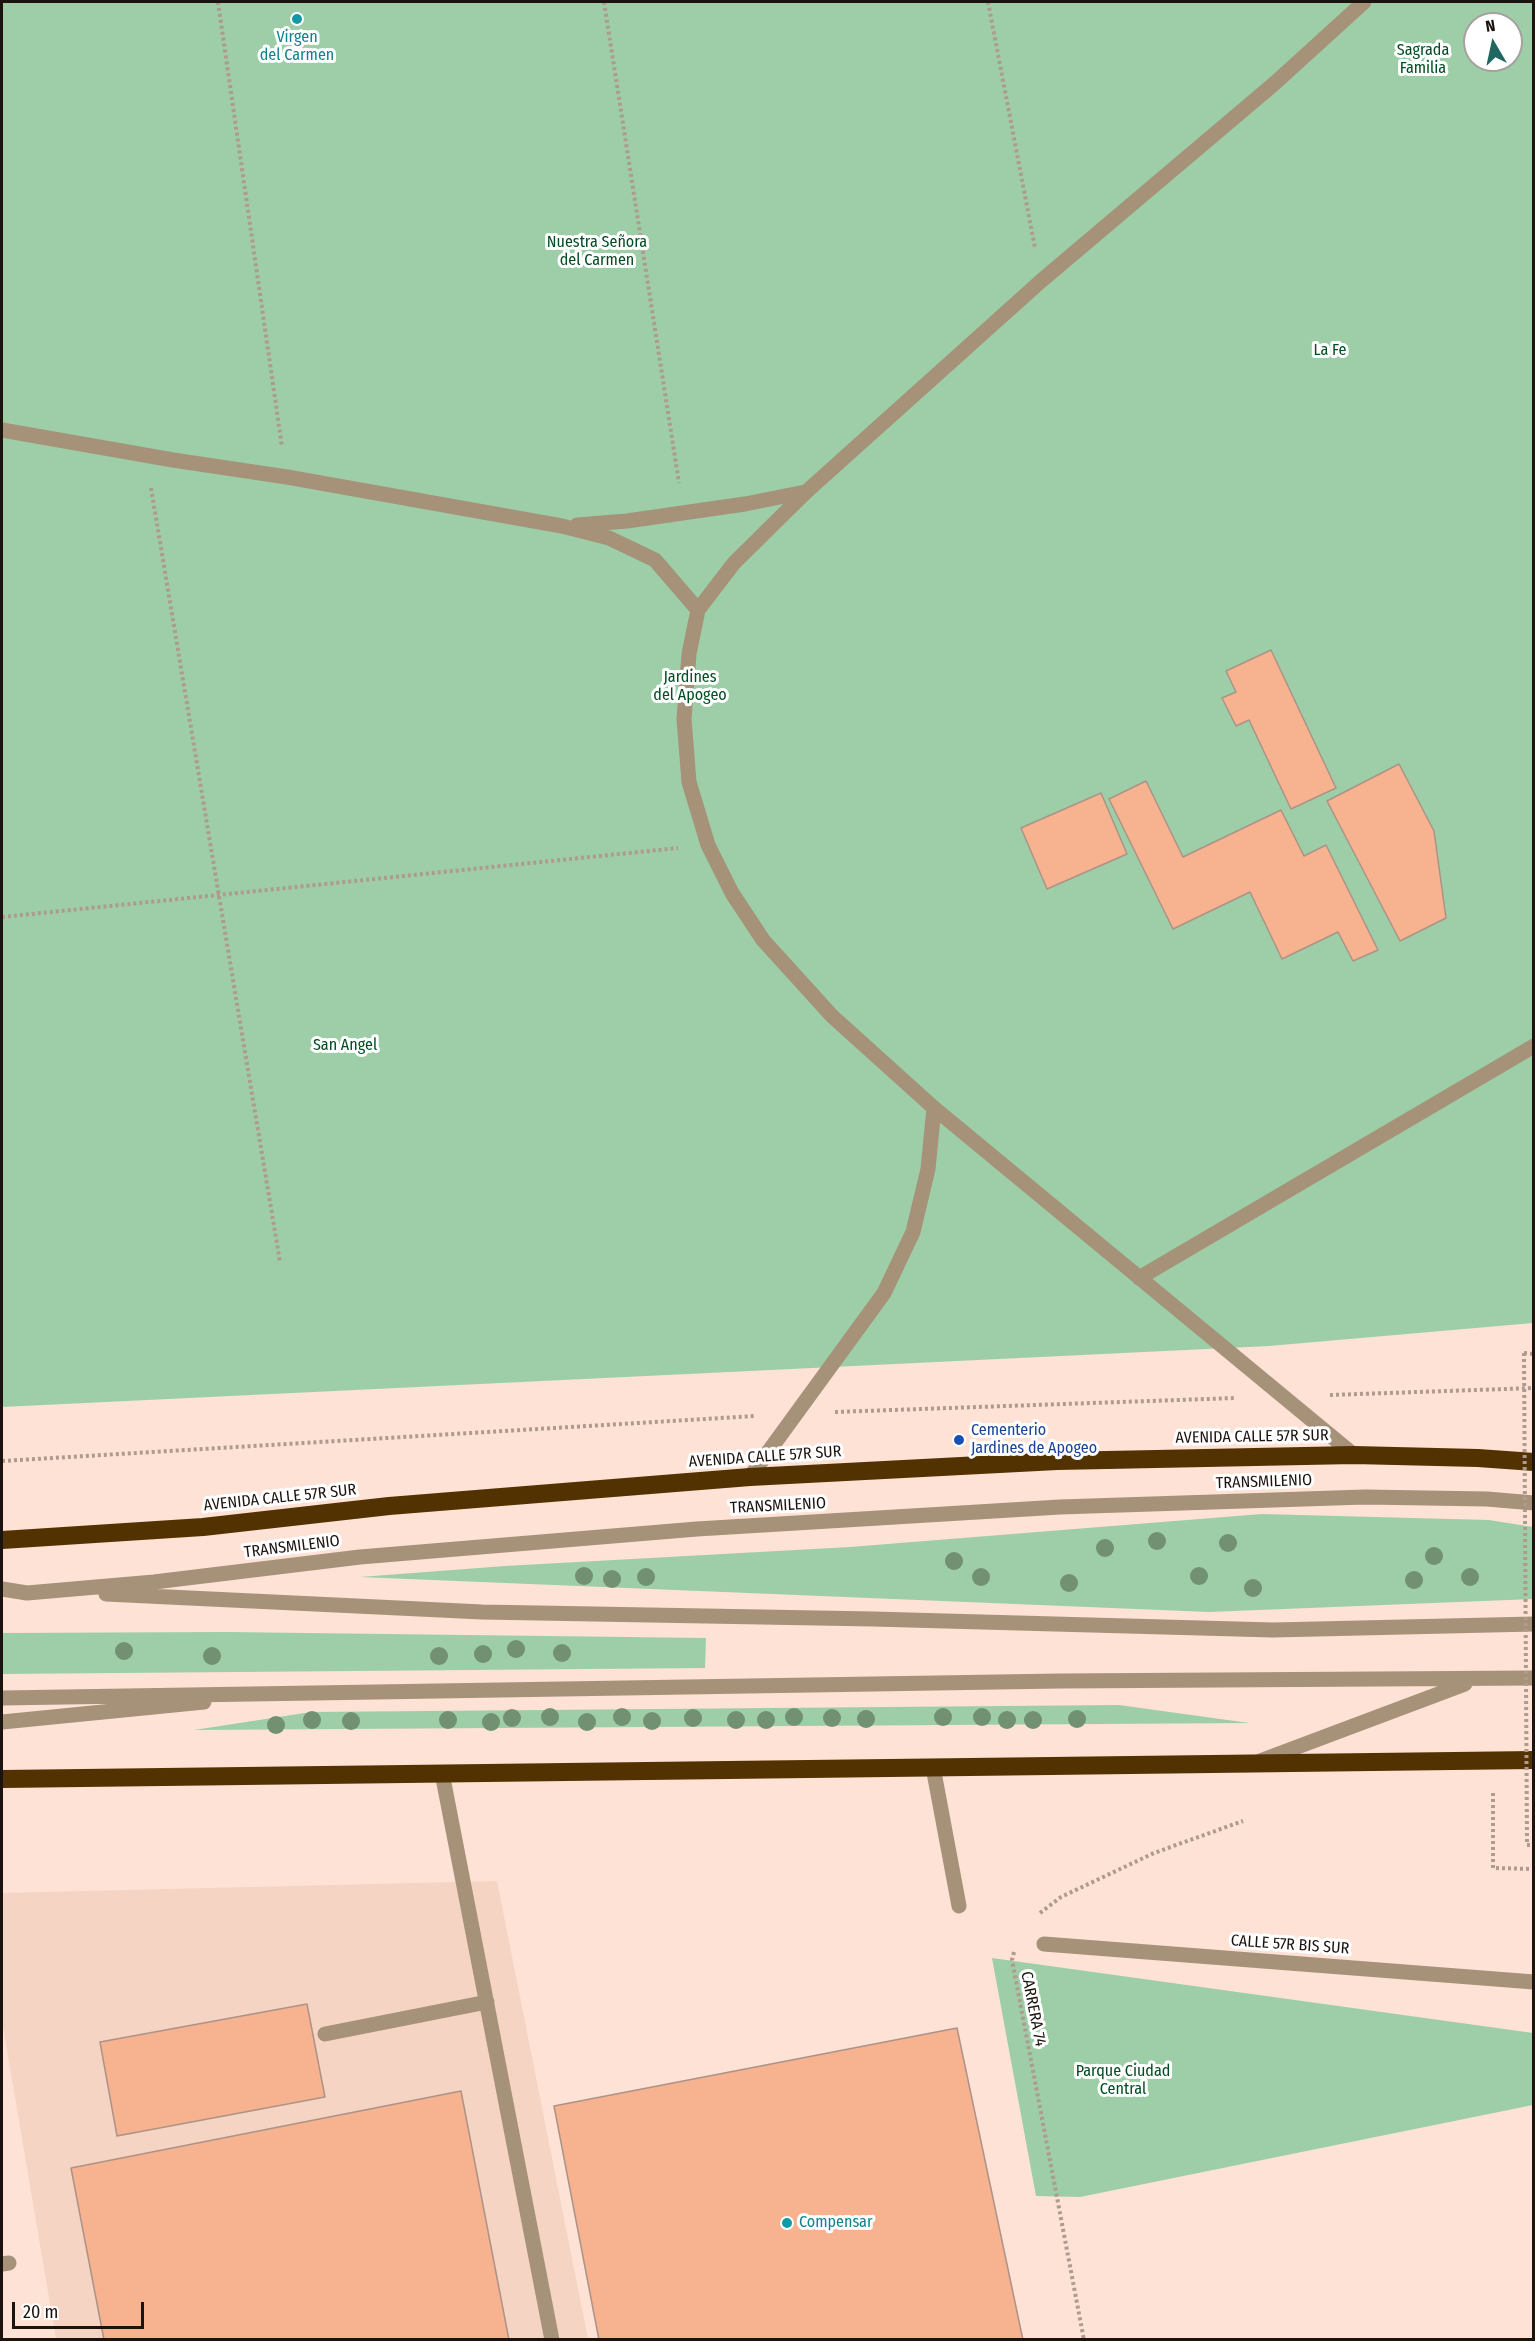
<!DOCTYPE html>
<html>
<head>
<meta charset="utf-8">
<style>
  body { margin:0 }
  #map { position:relative; width:1535px; height:2341px; overflow:hidden; background:#fde2d5; font-family:"Fira Sans Condensed",sans-serif }
  canvas { display:block }
  .frame { position:absolute; inset:0; border:3px solid #1c130e; pointer-events:none }
  .north { position:absolute; left:1463px; top:12px; width:60px; height:60px; box-sizing:border-box; background:#fff; border:2px solid #a4a19f; border-radius:50%; rotate:351deg; font-size:16px; font-weight:700; line-height:24px; text-align:center; color:#1c130e }
  .north::after { content:''; display:block; margin:auto; width:21px; height:27px; background:#20685f; clip-path:polygon(50% 0,100% 100%,50% 72%,0 100%) }
  .scale { position:absolute; left:12px; top:2302px; width:132px; height:27px; box-sizing:border-box; border:3px solid #1c130e; border-top:0; padding-left:8px; font-size:18px; line-height:21px; white-space:nowrap; color:#1c130e; -webkit-text-stroke:4px #fff; paint-order:stroke }
</style>
</head>
<body>
<div id="map">
<canvas width="1535" height="2341"></canvas>
<div class="frame"></div>
<div class="north">N</div>
<div class="scale">20 m</div>
</div>
<script>
const ctx = document.querySelector('canvas').getContext('2d');
ctx.lineJoin = 'round';
function paint(path, color) { ctx.fillStyle = color; ctx.fill(path, 'evenodd'); }
const poly = rows => new Path2D(rows.map(r => 'M' + r).join(''));
function stroke(path, color, width, dash) { ctx.strokeStyle = color; ctx.lineWidth = width; ctx.lineCap = dash ? 'butt' : 'round'; ctx.setLineDash(dash || []); ctx.stroke(path); }
function write(font, color, halo, rows, align = 'center') {
  ctx.font = font + ' "Fira Sans Condensed",sans-serif'; ctx.lineWidth = 6; ctx.setLineDash([]); ctx.textBaseline = 'middle'; ctx.strokeStyle = halo; ctx.fillStyle = color; for (const [text, x, y, turn = 0] of rows) {
    ctx.save(); ctx.translate(x, y); ctx.rotate((+turn || 0) * Math.PI / 180); ctx.textAlign = isNaN(turn) ? turn : align; if (halo) ctx.strokeText(text, 0, 0); ctx.fillText(text, 0, 0); ctx.restore();
  }
}
const built = poly([
  [497,1881,588,2339,56,2339,2,2021,2,1893]
]);
const green = poly([
  [2,2,1533,2,1533,1323,1269,1346,2,1407],
  [1475,24,1511,24,1511,60,1475,60],
  [1262,1514,1489,1520,1533,1527,1533,1599,1209,1612,360,1577,505,1566,850,1547],
  [226,1632,706,1638,705,1668,2,1674,2,1633],
  [1119,1705,1249,1723,194,1730,311,1712],
  [992,1958,1533,2033,1533,2105,1080,2197,1036,2196]
]);
const building = poly([
  [1271,650,1336,788,1291,809,1249,720,1236,726,1222,698,1236,692,1226,671,1271,650],
  [1399,764,1434,831,1446,918,1400,941,1327,801,1399,764],
  [1146,781,1183,857,1281,810,1304,856,1326,845,1378,950,1353,961,1338,932,1282,959,1250,892,1173,929,1109,799,1146,781],
  [1101,793,1127,854,1047,889,1021,828,1101,793],
  [307,2004,325,2097,117,2136,100,2042,307,2004],
  [957,2028,1023,2340,599,2340,554,2106,957,2028],
  [461,2091,509,2340,104,2340,71,2168,461,2091]
]);
const path = poly([
  [218,2,282,447],
  [604,2,679,483],
  [988,2,1035,248],
  [151,488,280,1262],
  [2,917,678,848],
  [1524,1353,1534,1354],
  [1330,1395,1534,1388],
  [835,1412,1235,1398],
  [2,1461,755,1416],
  [1493,1793,1493,1868,1534,1869],
  [1527,1845,1534,1845],
  [1040,1913,1061,1897,1154,1853,1243,1821],
  [1014,1952,1012,1960,1084,2340]
]);
const lane = poly([
  [2,430,173,460,287,477,562,526,609,538,655,560,698,610],
  [577,525,627,521,745,504,805,492],
  [1139,1278,1534,1046],
  [1354,1455,934,1108,832,1016,763,940,732,893,708,845,689,782,684,719,689,654,698,610,734,563,806,492,1041,281,1275,83,1364,2],
  [750,1477,884,1293,913,1232,928,1169,934,1108],
  [2,1589,27,1593,154,1582,360,1557,697,1529,1060,1507,1365,1497,1487,1499,1534,1503],
  [106,1594,482,1612,873,1619,1273,1630,1534,1624],
  [2,1698,1060,1681,1534,1678],
  [2,1722,204,1702],
  [1260,1761,1465,1684],
  [933,1767,959,1906],
  [442,1773,552,2340],
  [1044,1944,1534,1982],
  [325,2034,487,2002]
]);
const street = poly([
  [2,2264,9,2263]
]);
const highway = poly([
  [2,1540,203,1527,389,1506,750,1477,1057,1461,1354,1455,1478,1458,1534,1462],
  [2,1779,1534,1760]
]);
const pathBridge = poly([
  [1524,1353,1527,1845]
]);
const trees = [
  [1157,1541],
  [1228,1543],
  [1105,1548],
  [1434,1556],
  [954,1561],
  [584,1576],
  [1199,1576],
  [646,1577],
  [981,1577],
  [1470,1577],
  [612,1579],
  [1414,1580],
  [1069,1583],
  [1253,1588],
  [516,1649],
  [124,1651],
  [562,1653],
  [483,1654],
  [212,1656],
  [439,1656],
  [550,1717],
  [622,1717],
  [794,1717],
  [943,1717],
  [982,1717],
  [512,1718],
  [693,1718],
  [832,1718],
  [866,1719],
  [1077,1719],
  [312,1720],
  [448,1720],
  [736,1720],
  [766,1720],
  [1007,1720],
  [1033,1720],
  [351,1721],
  [652,1721],
  [491,1722],
  [587,1722],
  [276,1725]
];
const markers = [
  [297,19,6,"#0f9aa8"],
  [959,1440,6,"#1a4fb4"],
  [787,2223,6,"#0f9aa8"]
];
const cultureNames = [
  ["Virgen",297,38],
  ["del Carmen",297,56],
  ["Compensar",799,2223,"left"]
];
const parkNames = [
  ["Sagrada",1423,51],
  ["Familia",1423,69],
  ["Nuestra Señora",597,243],
  ["del Carmen",597,261],
  ["La Fe",1330,351],
  ["Jardines",690,678],
  ["del Apogeo",690,696],
  ["San Angel",345,1046],
  ["Parque Ciudad",1123,2072],
  ["Central",1123,2090]
];
const transitNames = [
  ["Cementerio",971,1431],
  ["Jardines de Apogeo",971,1449]
];
const streetNames = [
  ["AVENIDA CALLE 57R SUR",1252,1437,-1],
  ["AVENIDA CALLE 57R SUR",765,1457,-4],
  ["TRANSMILENIO",1264,1482,-2],
  ["AVENIDA CALLE 57R SUR",280,1498,-6],
  ["TRANSMILENIO",778,1506,-3],
  ["TRANSMILENIO",292,1547,-7],
  ["CALLE 57R BIS SUR",1290,1945,4],
  ["CARRERA 74",1033,2009,79]
];
paint(built, '#f6d4c3');
paint(green, '#9dcea7');
paint(building, '#f7b28f');
stroke(building, '#ac9387', 1.5);
stroke(path, '#ae9a8f', 4, [3, 3]);
stroke(lane, '#a69179', 15);
stroke(street, '#a69179', 15);
stroke(highway, '#523200', 18);
stroke(pathBridge, '#ae9a8f', 4, [3, 3]);
ctx.fillStyle = '#729072';
for (const [x, y] of trees) { ctx.beginPath(); ctx.arc(x, y, 9, 0, 2 * Math.PI); ctx.fill(); }
for (const [x, y, r, color] of markers) { const dot = new Path2D(); dot.arc(x, y, r, 0, 2 * Math.PI); ctx.fillStyle = color; ctx.fill(dot); stroke(dot, '#fff', 2); }
write('16px', '#0d838f', '#fff', cultureNames);
write('16px', '#004d21', '#fff', parkNames);
write('16px', '#164399', '#fff', transitNames, 'left');
write('16px', '#1c130e', '#fff', streetNames);
</script>
</body>
</html>
